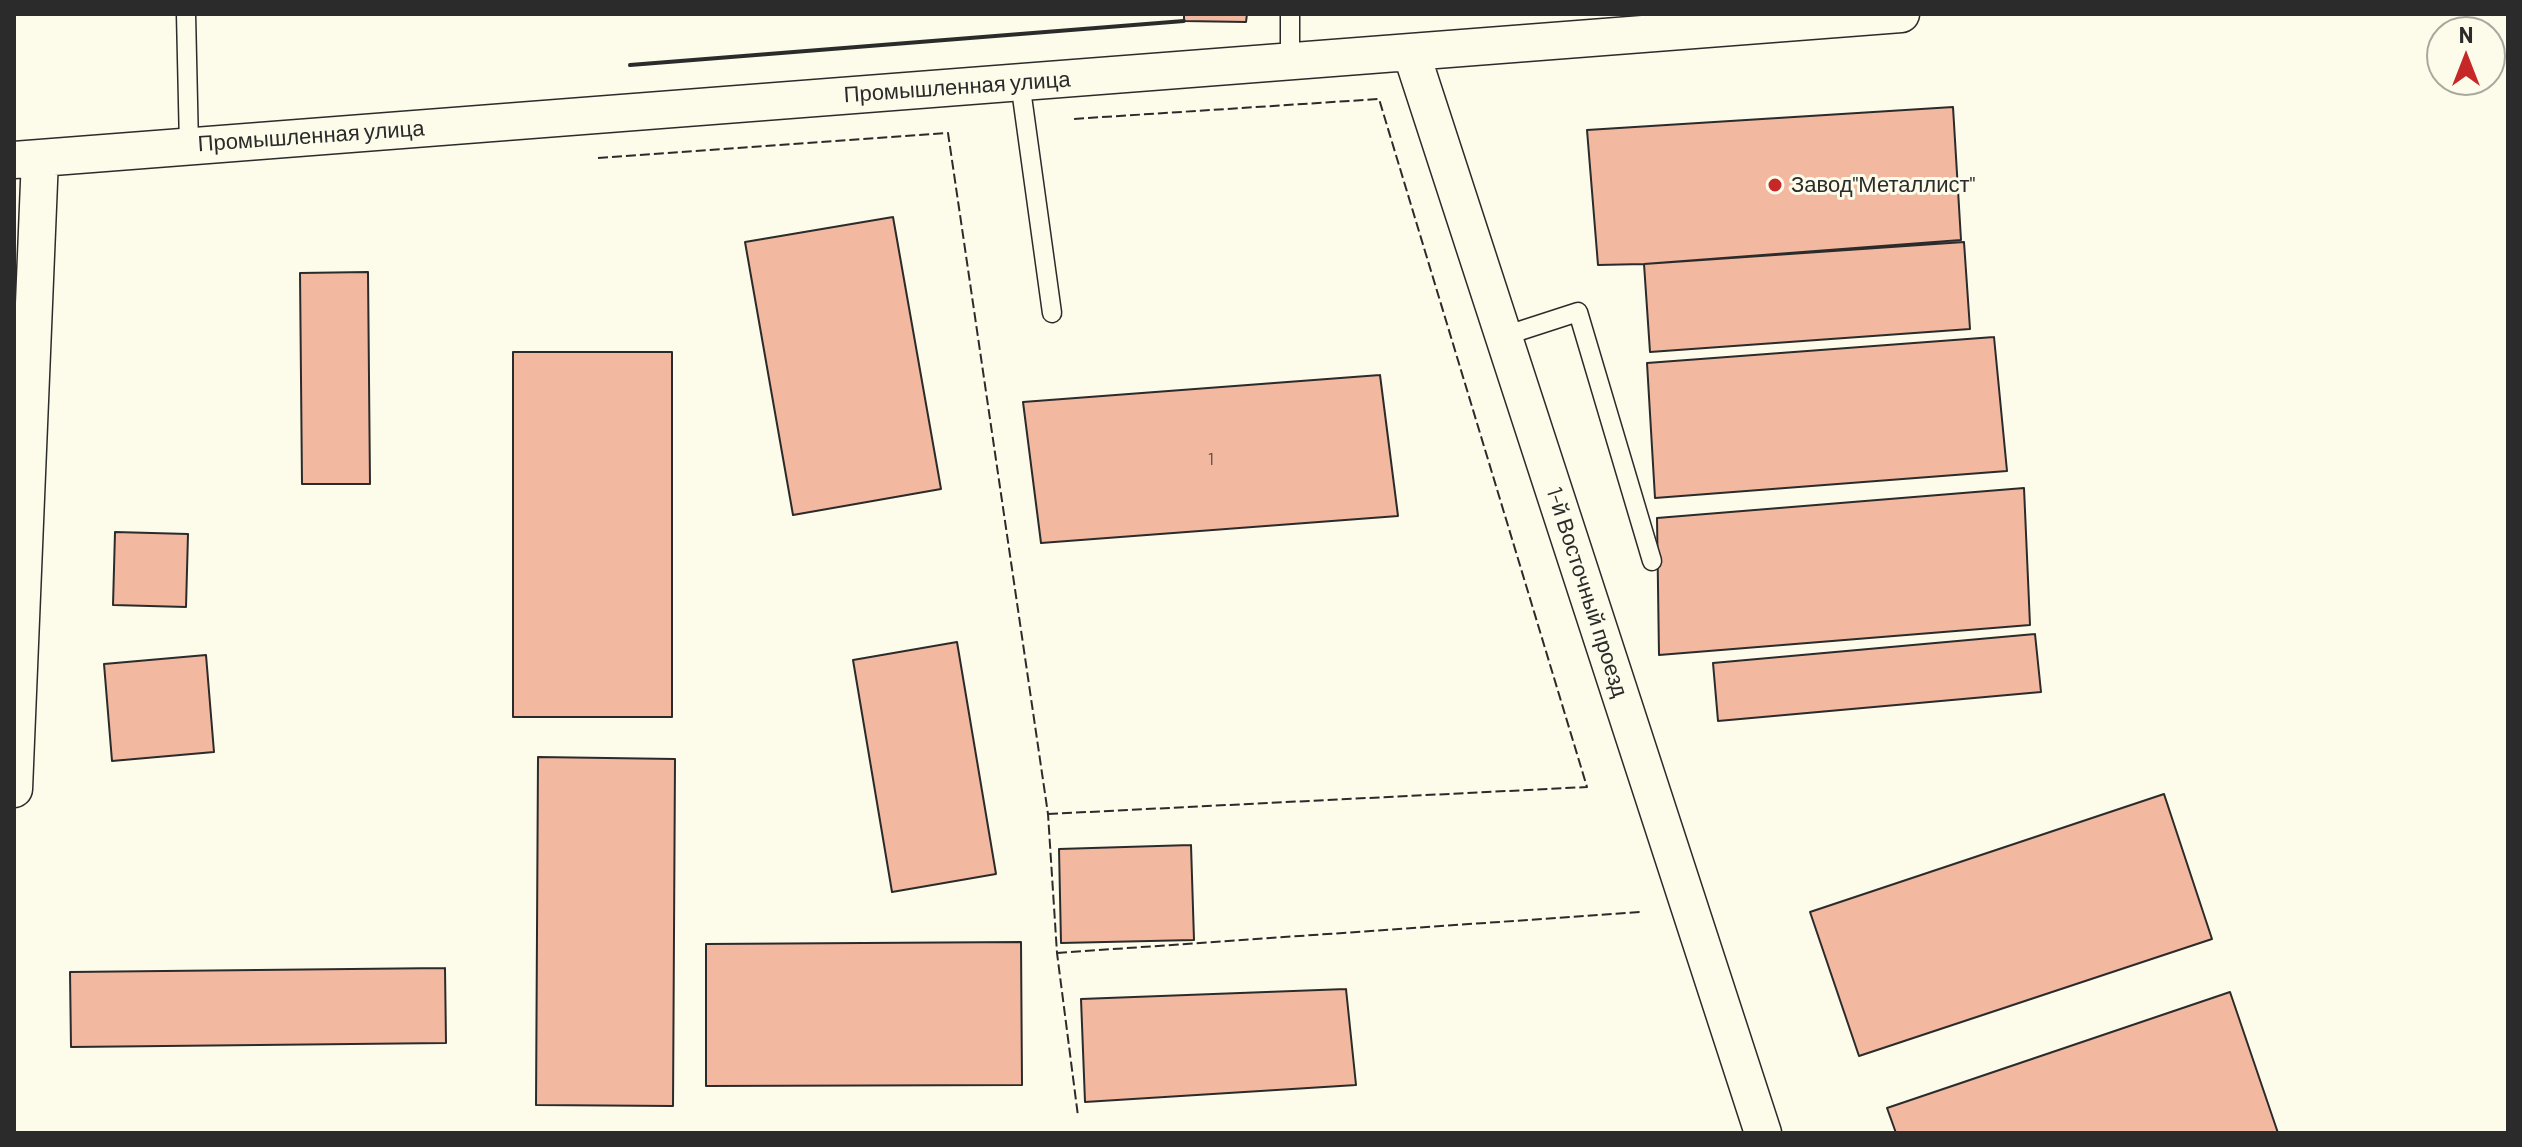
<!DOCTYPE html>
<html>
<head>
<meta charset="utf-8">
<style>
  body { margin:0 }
  #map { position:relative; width:2522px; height:1147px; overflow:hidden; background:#fdfbea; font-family:Barlow,sans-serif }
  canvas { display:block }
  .frame { position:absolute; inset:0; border:16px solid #2b2b2b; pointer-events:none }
  .north { position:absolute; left:2426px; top:16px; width:80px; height:80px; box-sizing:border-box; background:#fdfbea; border:2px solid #a9a89e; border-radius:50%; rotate:0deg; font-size:22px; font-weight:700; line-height:32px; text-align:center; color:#2b2b2b }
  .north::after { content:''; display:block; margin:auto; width:28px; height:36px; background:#c62828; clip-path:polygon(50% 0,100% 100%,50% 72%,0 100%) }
</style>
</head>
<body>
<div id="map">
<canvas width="2522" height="1147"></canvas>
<div class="frame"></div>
<div class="north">N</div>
</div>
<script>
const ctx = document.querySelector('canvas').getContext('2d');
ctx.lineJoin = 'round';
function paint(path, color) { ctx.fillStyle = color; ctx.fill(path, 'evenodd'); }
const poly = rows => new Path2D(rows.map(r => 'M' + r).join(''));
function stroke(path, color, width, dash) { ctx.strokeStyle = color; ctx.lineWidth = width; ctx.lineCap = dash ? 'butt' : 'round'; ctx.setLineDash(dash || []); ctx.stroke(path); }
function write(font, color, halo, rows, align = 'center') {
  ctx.font = font + ' Barlow,sans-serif'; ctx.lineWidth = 6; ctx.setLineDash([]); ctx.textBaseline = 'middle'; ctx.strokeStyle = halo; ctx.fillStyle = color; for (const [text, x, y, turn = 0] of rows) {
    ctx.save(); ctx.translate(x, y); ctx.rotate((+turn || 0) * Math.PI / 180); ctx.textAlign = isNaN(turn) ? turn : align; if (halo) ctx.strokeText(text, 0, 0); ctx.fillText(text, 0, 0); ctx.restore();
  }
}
const building = poly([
  [1184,14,1247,14,1246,22,1184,21,1184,14],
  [1953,107,1961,240,1644,264,1598,265,1587,130,1953,107],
  [893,217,941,489,793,515,745,242,893,217],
  [1964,242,1970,329,1650,352,1644,264,1964,242],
  [368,272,370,484,302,484,300,273,368,272],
  [1994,337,2007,471,1655,498,1647,363,1994,337],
  [513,352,672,352,672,717,513,717,513,352],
  [1380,375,1398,516,1041,543,1023,402,1380,375],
  [2024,488,2030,625,1659,655,1657,518,2024,488],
  [115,532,188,534,186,607,113,605,115,532],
  [2035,634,2041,692,1718,721,1713,663,2035,634],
  [957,642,996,874,892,892,853,660,957,642],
  [206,655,214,752,112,761,104,664,206,655],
  [538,757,675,759,673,1106,536,1105,538,757],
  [2164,794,2212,939,1859,1056,1810,912,2164,794],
  [1191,845,1194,940,1061,943,1059,849,1191,845],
  [1021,942,1022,1085,706,1086,706,944,1021,942],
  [445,968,446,1043,71,1047,70,972,445,968],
  [1346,989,1356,1085,1085,1102,1081,999,1346,989],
  [2230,992,2278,1133,1896,1133,1887,1108,2230,992]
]);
const service = poly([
  [186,14,189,146],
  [1290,62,1290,14],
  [1020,82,1052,313],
  [1504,336,1578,312,1652,561]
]);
const minor = poly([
  [1411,52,1763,1133],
  [14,160,1901,14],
  [14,789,40,158]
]);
const fence = poly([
  [598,158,948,133,1048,814,1057,953,1078,1116],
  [1048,814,1587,787,1379,99,1073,119],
  [1057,953,1641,912]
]);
const wall = poly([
  [630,65,1184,21]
]);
const markers = [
  [1775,185,8,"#c62828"]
];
const numberNames = [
  ["1",1211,459]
];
const streetNames = [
  ["Промышленная улица",957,87,-4],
  ["Промышленная улица",311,136,-4],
  ["1-й Восточный проезд",1587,592,72]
];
const poiNames = [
  ["Завод\"Металлист\"",1791,185]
];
paint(building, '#f2b8a0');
stroke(building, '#2b2b2b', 2);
stroke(service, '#2b2b2b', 21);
stroke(minor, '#2b2b2b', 39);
stroke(service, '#fdfbea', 18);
stroke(minor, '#fdfbea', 36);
stroke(fence, '#2b2b2b', 2, [10, 4]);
stroke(wall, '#2b2b2b', 4);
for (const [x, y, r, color] of markers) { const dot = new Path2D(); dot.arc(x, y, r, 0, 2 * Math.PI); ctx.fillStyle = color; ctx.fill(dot); stroke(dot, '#fdfbea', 3); }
write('18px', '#5d4e48', null, numberNames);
write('22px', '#2b2b2b', '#fdfbea', streetNames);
write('22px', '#2b2b2b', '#fdfbea', poiNames, 'left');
</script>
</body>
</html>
